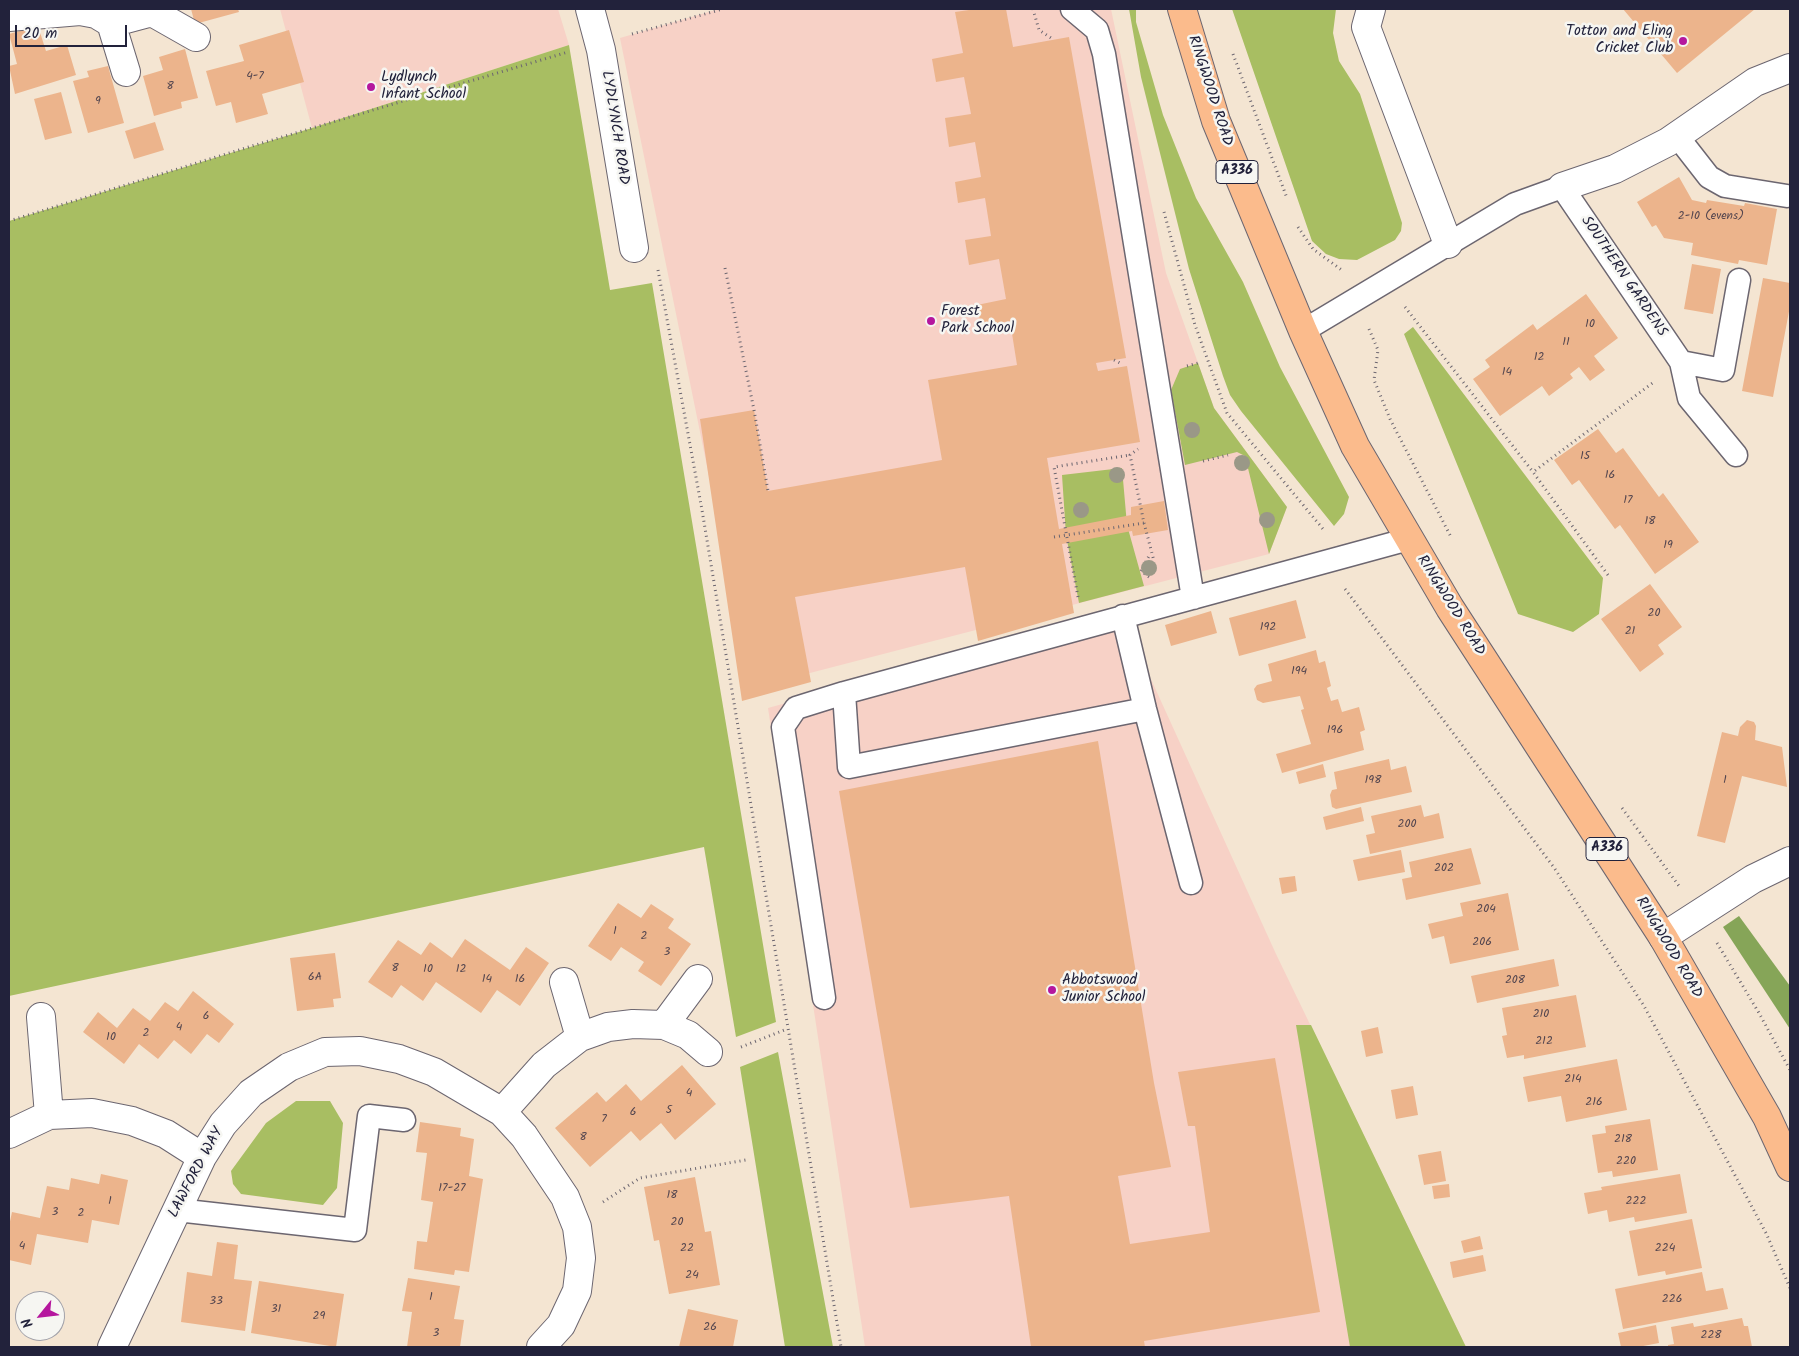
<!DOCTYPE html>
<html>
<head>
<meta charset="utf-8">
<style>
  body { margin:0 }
  #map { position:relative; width:1799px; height:1356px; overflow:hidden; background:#f4e5d2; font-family:Kalam,sans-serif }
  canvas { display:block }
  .frame { position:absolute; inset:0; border:10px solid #22223b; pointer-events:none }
  .north { position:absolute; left:15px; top:1291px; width:50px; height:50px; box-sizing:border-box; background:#f6f6f2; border:1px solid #a1a1a9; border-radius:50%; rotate:241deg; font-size:14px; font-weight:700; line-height:20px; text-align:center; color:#22223b }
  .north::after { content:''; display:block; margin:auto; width:18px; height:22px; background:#b5179e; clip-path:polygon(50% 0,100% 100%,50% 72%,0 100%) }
  .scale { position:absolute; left:15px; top:25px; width:112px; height:22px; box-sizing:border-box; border:2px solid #22223b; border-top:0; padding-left:6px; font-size:15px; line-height:18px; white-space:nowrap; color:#22223b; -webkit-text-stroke:4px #f6f6f2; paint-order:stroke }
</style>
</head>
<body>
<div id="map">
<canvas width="1799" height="1356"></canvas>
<div class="frame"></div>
<div class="north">N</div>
<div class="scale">20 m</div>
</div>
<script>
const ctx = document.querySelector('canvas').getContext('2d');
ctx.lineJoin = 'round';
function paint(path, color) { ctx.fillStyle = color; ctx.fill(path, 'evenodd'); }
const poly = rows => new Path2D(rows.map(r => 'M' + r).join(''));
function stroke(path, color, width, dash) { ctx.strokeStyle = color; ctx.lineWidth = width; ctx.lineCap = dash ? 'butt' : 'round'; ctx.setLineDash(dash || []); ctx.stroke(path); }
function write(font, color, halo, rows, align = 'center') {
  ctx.font = font + ' Kalam,sans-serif'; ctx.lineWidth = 5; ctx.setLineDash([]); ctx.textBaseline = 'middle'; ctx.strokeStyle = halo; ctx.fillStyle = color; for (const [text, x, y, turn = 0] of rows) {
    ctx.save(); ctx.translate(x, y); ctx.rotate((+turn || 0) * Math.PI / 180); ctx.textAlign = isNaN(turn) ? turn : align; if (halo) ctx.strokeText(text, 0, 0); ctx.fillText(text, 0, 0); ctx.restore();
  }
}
const built = poly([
  [280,9,558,9,569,45,312,128],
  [719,9,1111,9,1166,273,1214,408,1287,507,1269,554,752,688,620,38],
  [1120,611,1276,954,1466,1347,865,1347,768,708]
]);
const green = poly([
  [1129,9,1136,9,1136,22,1163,115,1196,198,1243,282,1280,367,1349,497,1344,514,1334,526,1241,411,1230,395,1223,376,1189,269,1141,77],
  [1232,9,1336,9,1333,33,1339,61,1360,94,1402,223,1401,231,1395,240,1357,260,1339,259,1326,254,1312,241],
  [569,45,610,290,652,283,776,1022,736,1037,704,847,9,996,9,221,312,128],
  [1413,327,1603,578,1599,614,1573,632,1518,614,1404,334],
  [1198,363,1214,408,1287,507,1269,554,1245,456,1237,452,1185,465,1171,390,1180,369],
  [1122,468,1127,525,1144,586,1079,603,1066,535,1062,475],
  [1296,1025,1311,1025,1466,1347,1350,1347],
  [778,1052,833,1347,785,1347,740,1067],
  [296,1101,330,1101,343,1123,337,1188,323,1205,241,1194,233,1184,231,1171,266,1123]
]);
const forest = poly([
  [1739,916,1790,986,1790,1029,1723,927]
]);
const building = poly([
  [191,9,238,9,239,12,195,24],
  [976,9,1006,9,1013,47,1069,37,1126,358,1096,363,1098,371,1127,366,1140,442,1047,458,1059,529,1126,516,1131,515,1131,507,1164,501,1168,530,1133,536,1132,531,1062,544,1074,613,978,641,965,567,795,597,811,682,742,701,700,419,754,410,768,491,942,460,928,380,1017,365,1010,321,981,326,977,305,1006,299,999,259,969,265,965,240,991,236,985,198,958,203,955,182,981,177,975,142,949,147,945,118,971,114,964,77,936,82,932,59,963,53,955,12],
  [1623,9,1755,9,1677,73],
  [38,26,46,51,67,45,76,75,15,94,9,66,17,64,9,34],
  [289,30,304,82,262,94,268,114,236,123,231,102,216,106,206,71,244,61,239,45],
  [185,49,198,98,181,102,182,108,154,116,143,76,163,70,159,57],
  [108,66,124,123,88,133,73,81,89,77,87,71],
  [61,92,72,133,45,140,34,99],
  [155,122,164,150,134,159,125,131],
  [1679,177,1692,200,1706,203,1707,200,1744,206,1745,203,1777,209,1767,265,1739,260,1738,264,1691,255,1693,243,1664,238,1656,225,1652,227,1637,202],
  [1692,264,1721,269,1713,314,1684,309],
  [1763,278,1790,283,1790,306,1773,397,1742,391],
  [1586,294,1618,338,1594,356,1605,370,1590,381,1579,367,1570,374,1573,378,1549,396,1542,386,1500,416,1473,379,1490,367,1485,360,1533,324,1537,330],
  [1598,429,1616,453,1623,448,1659,497,1663,493,1699,542,1655,574,1620,525,1615,529,1579,480,1572,485,1554,460],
  [1650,584,1682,627,1658,645,1664,654,1640,672,1601,619],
  [1296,600,1306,638,1239,656,1229,618],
  [1211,611,1217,633,1171,646,1165,625],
  [1316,650,1319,663,1325,661,1331,686,1327,688,1331,701,1338,699,1342,712,1359,707,1365,730,1360,732,1364,750,1282,773,1276,754,1311,744,1301,710,1304,709,1300,696,1263,703,1257,700,1254,689,1257,685,1272,681,1268,664],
  [1747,720,1754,722,1756,726,1755,740,1782,747,1787,787,1742,776,1725,843,1697,836,1722,732,1738,736,1740,727],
  [1098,741,1154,1083,1171,1167,1118,1176,1130,1244,1210,1232,1195,1126,1188,1126,1178,1072,1275,1058,1320,1312,1144,1341,1145,1347,1031,1347,1009,1196,910,1208,839,791],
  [1389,759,1391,770,1406,766,1412,792,1336,809,1332,807,1330,795,1332,790,1337,789,1334,772],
  [1323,764,1326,777,1299,784,1296,772],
  [1421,805,1424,817,1439,813,1444,838,1370,854,1366,835,1375,833,1371,816],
  [1361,807,1364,821,1326,830,1323,817],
  [1471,848,1481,884,1406,900,1402,879,1412,877,1409,862],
  [1401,850,1405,872,1358,881,1353,860],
  [1295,876,1297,891,1282,894,1279,878],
  [1508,893,1519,950,1450,964,1444,936,1432,939,1428,924,1463,916,1460,903],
  [618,903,641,918,651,904,674,919,668,928,691,944,661,986,638,971,644,962,621,947,611,961,588,946],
  [465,939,510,970,526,947,549,963,520,1006,497,990,481,1013,436,982,423,1001,401,985,392,998,368,982,398,940,421,955,430,942,452,958],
  [335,953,341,998,333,999,334,1007,297,1011,290,958],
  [1554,959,1559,986,1477,1003,1471,976],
  [193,991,234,1024,219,1043,207,1034,191,1054,174,1040,158,1059,139,1044,124,1064,83,1032,98,1012,117,1028,133,1008,150,1021,165,1002,178,1011],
  [1576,995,1586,1047,1524,1059,1524,1055,1507,1058,1502,1036,1507,1035,1502,1008],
  [1378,1027,1383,1053,1366,1057,1361,1031],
  [1617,1059,1627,1110,1566,1122,1561,1096,1528,1102,1523,1077],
  [682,1065,716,1104,675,1140,661,1123,640,1141,631,1131,590,1167,555,1128,597,1092,606,1102,626,1084,641,1101],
  [1413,1086,1418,1115,1396,1119,1391,1090],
  [1650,1119,1658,1170,1613,1177,1612,1171,1598,1173,1592,1135,1606,1133,1605,1126],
  [420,1122,461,1128,460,1136,474,1139,469,1176,483,1179,469,1272,455,1270,454,1275,414,1269,417,1241,427,1242,433,1202,421,1200,427,1153,416,1152],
  [1441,1151,1446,1181,1424,1185,1418,1155],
  [101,1174,128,1180,119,1225,92,1220,88,1243,37,1234,31,1265,9,1260,9,1226,12,1212,40,1218,47,1186,69,1190,71,1178,99,1184],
  [1680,1174,1687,1213,1635,1222,1634,1217,1609,1222,1607,1210,1588,1214,1584,1193,1602,1190,1601,1187],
  [695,1177,705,1232,711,1231,720,1285,669,1294,659,1240,654,1241,644,1187],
  [1449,1184,1450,1197,1434,1199,1432,1186],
  [1692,1219,1702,1268,1666,1275,1665,1271,1638,1276,1629,1231],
  [1480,1236,1483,1249,1464,1253,1461,1241],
  [217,1242,238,1245,234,1279,252,1281,245,1331,181,1322,187,1272,212,1276],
  [1483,1255,1486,1271,1453,1278,1450,1262],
  [1702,1272,1706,1291,1723,1288,1728,1309,1623,1329,1615,1289],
  [408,1278,460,1286,454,1319,464,1320,460,1347,407,1347,412,1312,402,1311],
  [259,1281,344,1294,336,1347,251,1333],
  [688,1309,738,1320,733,1347,679,1347],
  [1742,1318,1744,1326,1748,1326,1752,1347,1668,1347,1668,1345,1674,1344,1671,1327,1693,1323,1694,1327],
  [1656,1325,1659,1343,1638,1347,1621,1347,1618,1333]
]);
const path = poly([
  [1033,9,1039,30,1054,40],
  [632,34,723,9],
  [1233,54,1287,198],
  [1164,212,1195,325,1227,413,1323,529],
  [9,221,252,146,568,52],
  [1298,227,1313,249,1343,271],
  [725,268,754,410,768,491],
  [658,270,702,510,841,1347],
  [1405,307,1533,472],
  [1369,329,1378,350,1374,380,1390,419,1451,537],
  [1114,360,1122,364],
  [1187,366,1198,363],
  [1203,461,1228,455],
  [1144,523,1154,561],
  [1054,537,1144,523,1130,455,1138,449],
  [1608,575,1533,472,1654,382],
  [1149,577,1141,571,1150,554],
  [1345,589,1555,869,1644,1006,1766,1233,1790,1288],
  [1078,597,1054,467,1130,455],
  [1622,808,1679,886],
  [1717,943,1759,1013,1790,1070],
  [741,1047,787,1029],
  [603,1202,640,1178,746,1160]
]);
const lane = poly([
  [1072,9,1097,30,1104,54,1193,598],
  [1677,136,1709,177,1725,186,1787,196],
  [1303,331,1515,204,1562,187,1681,362,1723,370,1739,280],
  [1681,362,1689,398,1736,455],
  [1123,616,1145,709,1191,883],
  [1145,709,849,767,844,693,1409,539],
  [824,998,783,727,796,708,844,693],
  [177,1210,355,1230,369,1116,404,1120]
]);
const street = poly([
  [590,9,601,50,634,248],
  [1371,9,1366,27,1448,244],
  [9,17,80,11,96,14,111,23,126,72],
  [111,23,152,12,196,37],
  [1562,187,1615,169,1668,142,1755,82,1790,68],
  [1663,937,1753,879,1790,861],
  [564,982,580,1037],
  [41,1017,49,1115],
  [664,1025,698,979],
  [502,1112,544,1065,580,1037,608,1027,633,1024,664,1025,688,1035,708,1052],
  [9,1134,49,1115,92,1113,132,1121,166,1134,202,1157],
  [112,1347,202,1157,223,1124,251,1093,289,1067,325,1052,360,1051,399,1059,434,1072,502,1112,524,1136,565,1197,577,1227,581,1258,577,1291,561,1325,541,1347]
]);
const primary = poly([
  [1182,9,1216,121,1303,331,1355,446,1450,608,1663,937,1767,1117,1790,1167]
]);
const trees = [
  [1192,430],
  [1242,463],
  [1117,475],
  [1081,510],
  [1267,520],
  [1149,568]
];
const markers = [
  [1683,41,5,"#b5179e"],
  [371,87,5,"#b5179e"],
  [931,321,5,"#b5179e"],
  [1052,990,5,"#b5179e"]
];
const numberNames = [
  ["4-7",255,77],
  ["8",170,87],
  ["9",98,102],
  ["2-10 (evens)",1711,217],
  ["10",1590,325],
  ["11",1566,343],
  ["12",1539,358],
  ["14",1507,373],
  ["15",1585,457],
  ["16",1610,476],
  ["17",1628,501],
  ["18",1650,522],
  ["19",1668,546],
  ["20",1654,614],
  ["192",1268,628],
  ["21",1630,632],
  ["194",1299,672],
  ["196",1335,731],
  ["198",1373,781],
  ["1",1725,781],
  ["200",1407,825],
  ["202",1444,869],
  ["204",1486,910],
  ["1",615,932],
  ["2",644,937],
  ["206",1482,943],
  ["3",667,953],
  ["8",395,969],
  ["10",428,970],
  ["12",461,970],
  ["6A",315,978],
  ["14",487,980],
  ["16",520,980],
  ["208",1515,981],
  ["210",1541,1015],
  ["6",206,1017],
  ["4",179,1028],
  ["2",146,1034],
  ["10",111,1038],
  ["212",1544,1042],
  ["214",1573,1080],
  ["4",689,1094],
  ["216",1594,1103],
  ["5",669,1111],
  ["6",633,1113],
  ["7",604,1120],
  ["8",583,1138],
  ["218",1623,1140],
  ["220",1626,1162],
  ["17-27",452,1189],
  ["18",672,1196],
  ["1",110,1202],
  ["222",1636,1202],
  ["3",55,1213],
  ["2",81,1214],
  ["20",677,1223],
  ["4",22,1247],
  ["22",687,1249],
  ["224",1665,1249],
  ["24",692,1276],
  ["1",431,1298],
  ["226",1672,1300],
  ["33",216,1302],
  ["31",276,1310],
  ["29",319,1317],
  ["26",710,1328],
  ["3",436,1334],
  ["228",1711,1336]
];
const shields = [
  [1237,172,42],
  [1607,849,42]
];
const shieldNames = [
  ["A336",1237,172],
  ["A336",1607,849]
];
const poiNames = [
  ["Totton and Eling",1673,32,"right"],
  ["Cricket Club",1673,49,"right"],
  ["Lydlynch",381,78],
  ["Infant School",381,95],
  ["Forest",941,312],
  ["Park School",941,329],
  ["Abbotswood",1062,981],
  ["Junior School",1062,998]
];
const streetNames = [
  ["RINGWOOD ROAD",1209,91,72],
  ["LYDLYNCH ROAD",614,128,81],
  ["SOUTHERN GARDENS",1623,277,56],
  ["RINGWOOD ROAD",1450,606,58],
  ["RINGWOOD ROAD",1668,948,59],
  ["LAWFORD WAY",197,1173,-62]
];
paint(built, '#f7d1c6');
paint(green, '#a8be62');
paint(forest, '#86a558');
paint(building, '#ecb48c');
stroke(lane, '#6c6670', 25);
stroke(street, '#6c6670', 30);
stroke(primary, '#6c6670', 30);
stroke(path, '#6c6670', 3, [1, 4]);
stroke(lane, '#fff', 22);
stroke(street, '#fff', 28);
stroke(primary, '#fbbb8c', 28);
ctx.fillStyle = '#9a9887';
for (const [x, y] of trees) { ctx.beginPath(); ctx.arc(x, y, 8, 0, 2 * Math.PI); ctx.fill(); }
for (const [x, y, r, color] of markers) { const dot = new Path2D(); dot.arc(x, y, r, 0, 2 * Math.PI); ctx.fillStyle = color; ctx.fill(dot); stroke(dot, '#f6f6f2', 2); }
write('12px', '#54464f', null, numberNames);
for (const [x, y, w] of shields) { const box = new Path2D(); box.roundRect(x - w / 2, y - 11.5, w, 23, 4); ctx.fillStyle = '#f6f6f2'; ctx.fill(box); stroke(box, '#22223b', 1); }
write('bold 14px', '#22223b', null, shieldNames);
write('15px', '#22223b', '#f6f6f2', poiNames, 'left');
write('15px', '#22223b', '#f6f6f2', streetNames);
</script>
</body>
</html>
